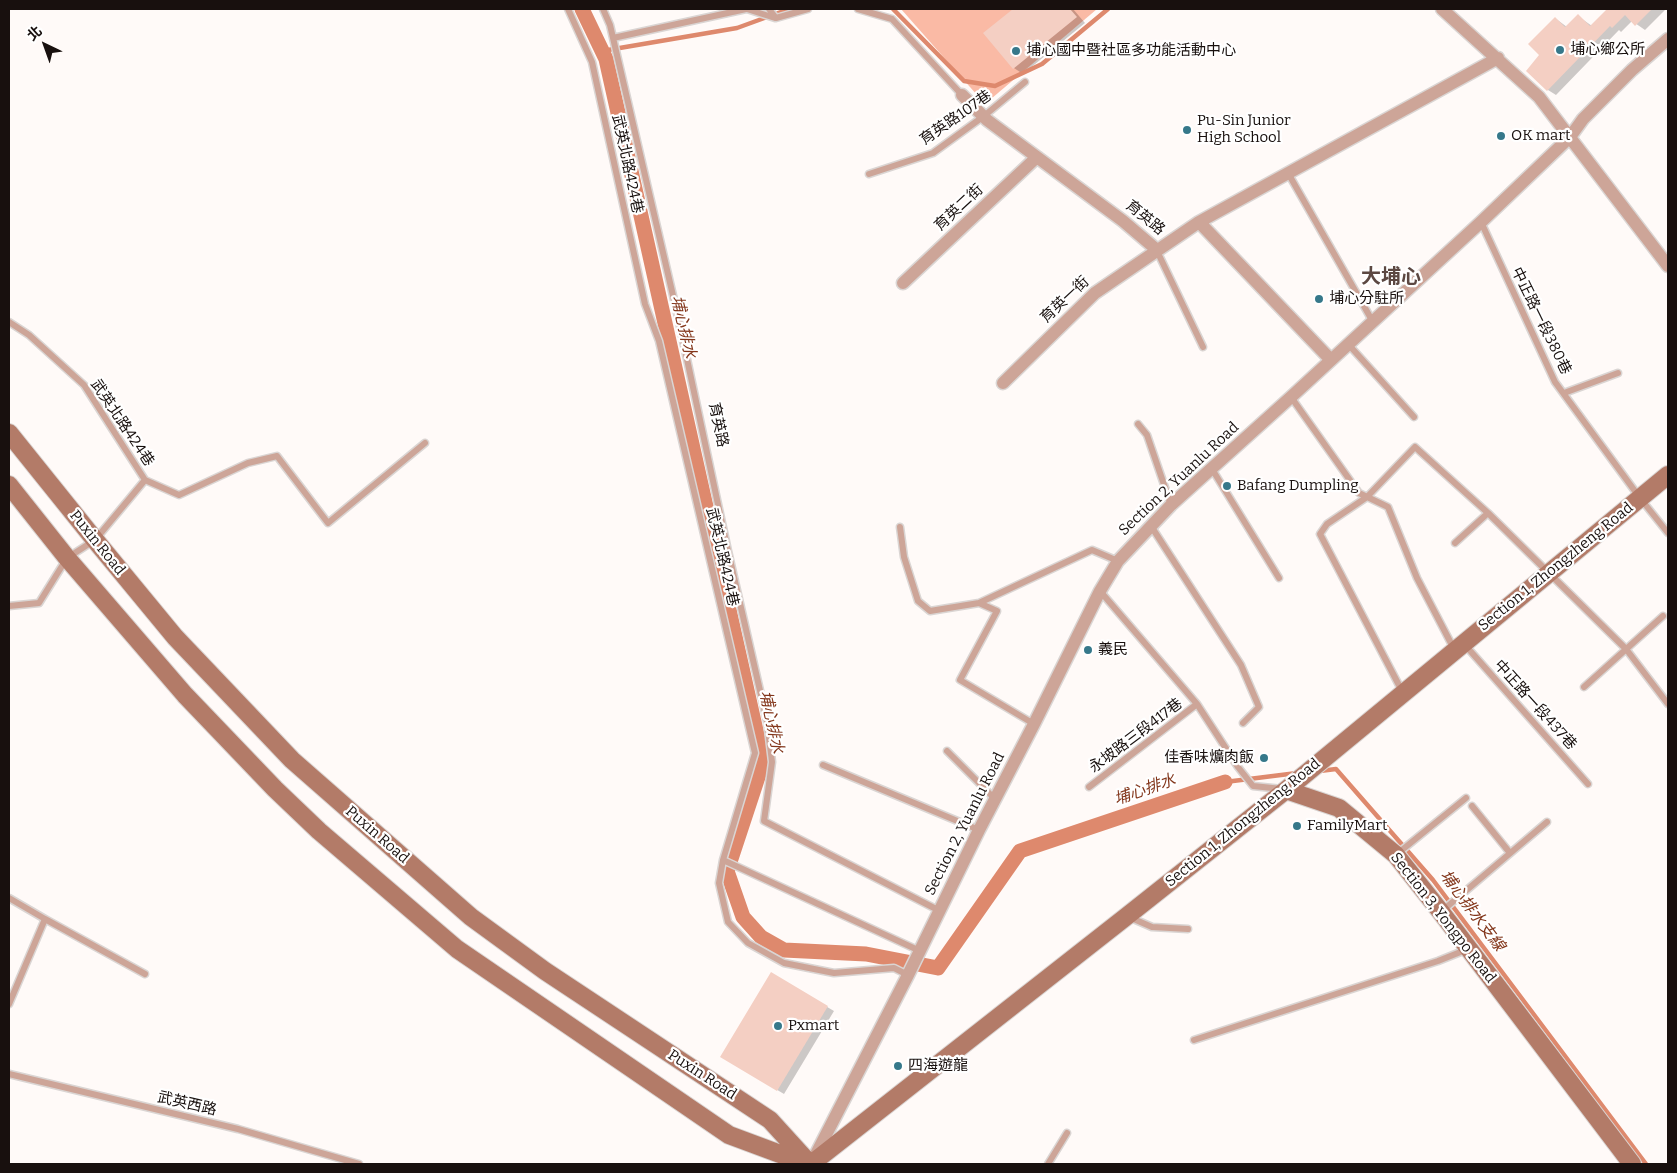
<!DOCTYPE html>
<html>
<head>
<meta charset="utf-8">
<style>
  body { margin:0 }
  #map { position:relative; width:1677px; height:1173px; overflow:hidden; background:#fffaf8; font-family:Bitter,"Noto Sans TC",serif }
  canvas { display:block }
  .frame { position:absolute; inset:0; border:10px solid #18100e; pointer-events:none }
  .north { position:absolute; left:20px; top:20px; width:50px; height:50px; -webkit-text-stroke:4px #fff; paint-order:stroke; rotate:318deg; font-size:14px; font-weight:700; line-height:20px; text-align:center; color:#18100e }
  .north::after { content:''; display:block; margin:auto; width:18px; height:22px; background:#18100e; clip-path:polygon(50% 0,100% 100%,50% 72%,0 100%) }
</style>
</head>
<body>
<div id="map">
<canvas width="1677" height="1173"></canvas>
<div class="frame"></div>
<div class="north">北</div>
</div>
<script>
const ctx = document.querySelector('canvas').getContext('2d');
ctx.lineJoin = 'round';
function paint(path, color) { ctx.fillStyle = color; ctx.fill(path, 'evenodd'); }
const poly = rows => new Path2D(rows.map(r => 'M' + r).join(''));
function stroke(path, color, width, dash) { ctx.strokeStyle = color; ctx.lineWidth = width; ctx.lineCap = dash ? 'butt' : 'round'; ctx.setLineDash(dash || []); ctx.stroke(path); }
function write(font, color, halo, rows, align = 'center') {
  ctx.font = font + ' Bitter,"Noto Sans TC",serif'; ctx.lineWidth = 4.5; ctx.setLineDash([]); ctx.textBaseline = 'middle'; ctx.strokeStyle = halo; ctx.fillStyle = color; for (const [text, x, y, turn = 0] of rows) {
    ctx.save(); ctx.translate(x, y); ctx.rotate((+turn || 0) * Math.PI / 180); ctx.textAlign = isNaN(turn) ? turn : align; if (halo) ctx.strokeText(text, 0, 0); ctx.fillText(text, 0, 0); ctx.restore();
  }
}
const green = poly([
  [901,9,1097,9,985,104]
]);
const shadow = poly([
  [1015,9,1073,9,1085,23,1023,74,1014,68,985,34],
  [1609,9,1666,9,1645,30,1632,21,1621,32,1619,30,1556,95,1548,90,1541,55,1555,18,1567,27,1578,16,1592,26],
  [771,974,834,1011,784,1094,722,1057]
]);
const stream = poly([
  [893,9,964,81,995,86,1042,64,1108,9],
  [602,51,737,28,789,9],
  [1320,771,1336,769,1433,880,1646,1164],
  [1225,782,1297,773]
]);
const canal = poly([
  [582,9,606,59,763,762,727,871,743,917,761,937,784,950,866,954,938,968,1020,851,1225,782]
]);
const building = poly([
  [1013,9,1070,9,1077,17,1013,69,983,33],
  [1607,9,1652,9,1635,26,1625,15,1612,28,1610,26,1547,91,1526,71,1539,55,1528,44,1555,17,1565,27,1578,14,1590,26],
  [771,972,828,1006,777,1091,720,1057]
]);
const lane = poly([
  [568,9,592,62,645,304,659,341,755,753,723,860,719,883,728,922,748,943,784,963,834,973,894,968,908,975],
  [603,9,610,25,678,317,728,551,767,721,772,762,764,821,940,911],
  [747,9,775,18],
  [769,9,776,18,808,9],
  [858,9,892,19,962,95],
  [613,38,746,9],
  [1288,173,1373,322],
  [869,174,933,153,984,116,1025,82],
  [1481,222,1555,382,1640,498,1668,533],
  [1157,251,1203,347],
  [9,322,29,335,84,385,145,480,95,540,67,558,39,603,9,606],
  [1348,344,1414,417],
  [1564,393,1618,373],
  [1291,397,1359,493,1388,507,1417,578,1454,649],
  [1138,424,1147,435,1171,505],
  [1212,469,1279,578],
  [145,480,179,495,248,463,277,456,328,523,425,443],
  [1488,513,1626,649,1668,704],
  [1151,526,1241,665,1259,707,1243,723],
  [900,527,904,557,918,601,930,611,979,603,1092,550,1118,561],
  [1100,591,1197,704,1238,767,1253,786,1282,789],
  [979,603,997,611,960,680,1034,724],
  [1465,645,1588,784],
  [1584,687,1663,616],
  [1402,691,1320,534,1327,524,1367,497,1415,447,1488,513,1455,543],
  [947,751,995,799],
  [823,765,979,830],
  [1089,787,1197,704],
  [1472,806,1510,853],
  [1397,854,1466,798],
  [723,860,920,951],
  [9,898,45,919,9,1004],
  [1442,911,1547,822],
  [1129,917,1152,927,1188,929],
  [45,919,145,974],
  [1194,1040,1438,961,1468,949],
  [9,1074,238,1129,359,1164],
  [1048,1164,1067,1133]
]);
const street = poly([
  [1442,9,1539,97,1668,266],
  [962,95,987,120,1123,221,1157,250],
  [1199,222,1331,360],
  [903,283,1037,157],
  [1003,383,1095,293,1199,222,1498,58],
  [813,1160,908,975,979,830,1034,724,1100,591,1118,561,1171,505,1291,397,1481,222,1570,137,1583,119,1632,70,1668,39]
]);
const secondary = poly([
  [9,433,95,540,175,637,292,760,471,917,545,971,770,1120,810,1164],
  [9,485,67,558,185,695,275,789,319,831,457,949,729,1135,807,1164],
  [1286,790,1339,808,1396,855,1441,912,1632,1164],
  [811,1164,1127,916,1286,790,1668,475]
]);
const markers = [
  [1560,50,5,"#36788a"],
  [1016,51,5,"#36788a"],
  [1187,130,5,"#36788a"],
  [1501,136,5,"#36788a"],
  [1319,299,5,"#36788a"],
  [1227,486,5,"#36788a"],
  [1088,650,5,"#36788a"],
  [1264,758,5,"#36788a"],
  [1297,826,5,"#36788a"],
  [778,1026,5,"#36788a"],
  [898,1066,5,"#36788a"]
];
const poiNames = [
  ["埔心鄉公所",1570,50],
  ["埔心國中暨社區多功能活動中心",1026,51],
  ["Pu-Sin Junior",1197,121],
  ["High School",1197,138],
  ["OK mart",1511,136],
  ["埔心分駐所",1329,299],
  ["Bafang Dumpling",1237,486],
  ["義民",1098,650],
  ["佳香味爌肉飯",1254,758,"right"],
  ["FamilyMart",1307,826],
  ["Pxmart",788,1026],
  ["四海遊龍",908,1066]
];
const streetNames = [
  ["育英路107巷",956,118,-35],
  ["武英北路424巷",627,164,78],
  ["育英二街",959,208,-43],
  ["育英路",1145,218,39],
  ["育英一街",1065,300,-43],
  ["中正路一段380巷",1541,321,64],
  ["武英北路424巷",122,423,56],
  ["育英路",718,425,78],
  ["Section 2, Yuanlu Road",1179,479,-43],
  ["Puxin Road",97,543,51],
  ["武英北路424巷",722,557,77],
  ["Section 1, Zhongzheng Road",1556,567,-39],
  ["中正路一段437巷",1535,705,48],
  ["永坡路三段417巷",1136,736,-37],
  ["Section 1, Zhongzheng Road",1243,823,-39],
  ["Section 2, Yuanlu Road",965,824,-63],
  ["Puxin Road",377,835,41],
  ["Section 3, Yongpo Road",1443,918,52],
  ["Puxin Road",702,1075,33],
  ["武英西路",187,1104,13]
];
const waterNames = [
  ["埔心排水",683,327,77],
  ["埔心排水",771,722,78],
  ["埔心排水",1145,790,-19],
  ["埔心排水支線",1472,911,53]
];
const districtNames = [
  ["大埔心",1391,277]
];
paint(green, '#fabaa5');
paint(shadow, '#0003');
stroke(stream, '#de896d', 4.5);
stroke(canal, '#de896d', 15);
paint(building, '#f4cfc3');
stroke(lane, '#dad5d3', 9);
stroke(street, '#dad5d3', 15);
stroke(secondary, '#dad5d3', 20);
stroke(lane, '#cda598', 6);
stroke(street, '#cda598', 12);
stroke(secondary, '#b37b68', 18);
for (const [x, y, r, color] of markers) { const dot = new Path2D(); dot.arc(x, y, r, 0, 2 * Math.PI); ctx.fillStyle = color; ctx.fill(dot); stroke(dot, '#fff', 2); }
write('15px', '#18100e', '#fff', poiNames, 'left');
write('15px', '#18100e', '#fff', streetNames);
write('italic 16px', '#83361b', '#fff', waterNames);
write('bold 20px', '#5c4842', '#fff', districtNames);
</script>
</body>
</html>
